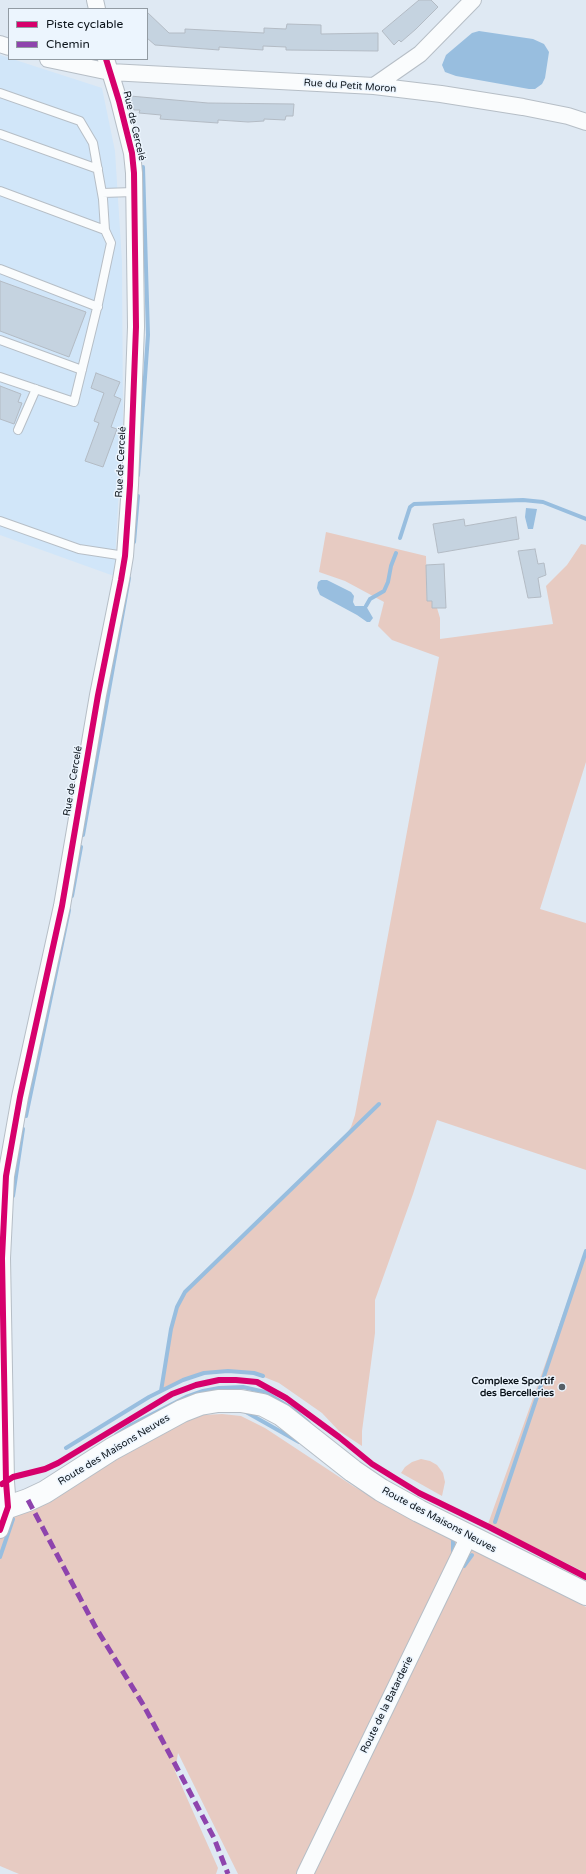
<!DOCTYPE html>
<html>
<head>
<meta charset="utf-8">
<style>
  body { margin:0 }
  #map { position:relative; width:586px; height:1874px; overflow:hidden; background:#dfe9f3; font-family:"Varela Round",sans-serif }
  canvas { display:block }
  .legend { position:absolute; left:8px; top:8px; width:140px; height:52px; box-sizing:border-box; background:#ecf5fe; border:1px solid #929ba3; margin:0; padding:5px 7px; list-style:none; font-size:12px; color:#0c141b }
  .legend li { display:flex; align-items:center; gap:8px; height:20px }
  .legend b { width:20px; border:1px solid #929ba3 }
</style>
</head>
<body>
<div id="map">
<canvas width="586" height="1874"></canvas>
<ul class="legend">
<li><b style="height:5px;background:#d6006c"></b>Piste cyclable</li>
<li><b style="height:5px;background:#8e44ad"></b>Chemin</li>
</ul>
</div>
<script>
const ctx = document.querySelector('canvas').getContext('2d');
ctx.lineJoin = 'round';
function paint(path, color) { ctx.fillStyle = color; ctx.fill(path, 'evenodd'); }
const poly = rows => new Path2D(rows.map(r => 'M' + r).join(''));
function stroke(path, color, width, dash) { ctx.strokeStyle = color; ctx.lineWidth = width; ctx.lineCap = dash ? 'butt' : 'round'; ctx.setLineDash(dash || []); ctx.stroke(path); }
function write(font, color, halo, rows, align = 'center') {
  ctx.font = font + ' "Varela Round",sans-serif'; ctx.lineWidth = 3; ctx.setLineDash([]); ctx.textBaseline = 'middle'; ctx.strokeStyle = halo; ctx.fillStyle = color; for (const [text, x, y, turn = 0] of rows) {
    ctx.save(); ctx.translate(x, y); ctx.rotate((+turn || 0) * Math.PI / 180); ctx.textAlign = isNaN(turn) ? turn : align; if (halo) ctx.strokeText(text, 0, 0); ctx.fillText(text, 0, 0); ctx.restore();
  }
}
const built = poly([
  [0,55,102,88,115,151,122,262,123,420,114,576,0,535]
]);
const green = poly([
  [326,532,426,556,427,601,432,601,432,608,437,608,440,618,440,639,553,624,546,586,567,565,581,544,586,545,586,762,540,909,586,923,586,1170,437,1120,413,1194,375,1300,375,1333,362,1431,362,1446,339,1431,322,1413,279,1383,254,1373,228,1371,204,1373,183,1380,161,1391,171,1329,177,1307,185,1292,342,1141,351,1127,355,1115,439,657,392,640,378,626,384,602,345,581,319,572],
  [586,1250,586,1573,488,1524],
  [222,1414,241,1416,265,1428,353,1486,391,1508,444,1532,586,1607,586,1874,238,1874,178,1753,175,1771,218,1868,216,1874,19,1874,0,1866,0,1530,4,1517,182,1421,204,1415],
  [421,1459,430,1461,437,1465,443,1473,445,1482,442,1496,401,1473,405,1467,412,1462]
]);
const water = poly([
  [479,31,533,39,544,44,549,52,545,78,542,84,535,89,529,89,456,76,445,72,442,65,446,55,472,33],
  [526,508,537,509,533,529,528,529,525,517],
  [321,580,327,580,351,592,354,596,353,602,355,606,366,606,373,618,370,622,367,622,357,615,320,595,317,588,318,582]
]);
const stream = poly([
  [138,475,148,335,143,167],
  [400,538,410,507,414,504,523,500,543,502,586,519],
  [134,542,138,496],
  [366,606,370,599,384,591,388,582,391,566,396,553],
  [83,835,129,578],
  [72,896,81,847],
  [26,1116,69,910],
  [13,1196,23,1129],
  [161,1391,171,1329,177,1307,185,1292,379,1104],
  [246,1412,299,1442],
  [116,1435,131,1425,186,1397,203,1391,219,1388,243,1387,265,1392,294,1410,309,1423],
  [66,1448,149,1397,183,1380,204,1373,228,1371,254,1373,263,1376],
  [495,1522,586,1251],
  [450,1536,453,1540,453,1554],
  [0,1557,13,1519],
  [464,1566,472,1555]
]);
const building = poly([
  [419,0,431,0,438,7,416,29,401,42,399,40,394,45,382,31,419,0],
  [147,12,169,33,185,33,185,29,264,33,264,28,286,29,287,24,321,25,321,34,378,33,378,51,286,50,286,47,263,46,263,50,219,47,219,50,155,45,147,38,147,12],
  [130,96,208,103,294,104,293,116,286,116,285,120,264,119,264,121,248,122,218,120,218,123,160,119,161,115,139,113,140,110,134,110,130,96],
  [0,281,86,312,69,357,0,331,0,281],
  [96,373,120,382,114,396,121,399,111,427,117,429,103,467,85,461,99,423,94,421,104,393,91,388,96,373],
  [0,386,21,394,18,402,22,403,14,424,0,419,0,386],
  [516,517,519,539,438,553,433,524,464,519,465,526,516,517],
  [535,549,538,564,544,563,546,575,538,578,541,597,528,598,518,551,535,549],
  [444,564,446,608,432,608,432,601,427,601,426,565,444,564]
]);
const lane = poly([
  [0,93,80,121,93,143,103,199,105,230,111,243,98,304,74,402,0,377],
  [0,134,98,169],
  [0,191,105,230],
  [102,193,134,192],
  [0,269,98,307],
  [0,340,82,370],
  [18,430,36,389],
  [0,521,79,549,125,556]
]);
const street = poly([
  [95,0,97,9],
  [0,44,9,47],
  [48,59,110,72,374,86,441,94,523,107,568,116,586,122],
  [374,86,420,54,473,0],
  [0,1530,8,1507,6,1482,2,1258,6,1176,20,1097,62,906,98,695,121,580,125,556,130,485,136,327,134,173,132,153,119,101,106,59],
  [305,1874,469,1536]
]);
const secondary = poly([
  [0,1507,8,1507,28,1500,45,1492,112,1449,182,1411,200,1404,218,1401,241,1401,263,1405,282,1415,353,1471,381,1490,419,1511,586,1594]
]);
const quiet = poly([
  [28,1500,96,1628,144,1706,184,1781,214,1838,228,1874]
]);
const cycleway = poly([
  [2,1484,13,1477,45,1469,58,1463,172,1394,196,1385,219,1380,236,1380,257,1382,286,1398,339,1437,372,1464,419,1493,489,1527,586,1577],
  [0,1530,8,1507,6,1482,2,1258,6,1176,20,1097,62,906,98,695,121,580,125,556,130,485,136,327,134,173,132,153,119,101,106,59]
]);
const markers = [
  [562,1387,4,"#565f67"]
];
const streetNames = [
  ["Rue du Petit Moron",350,86,4],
  ["Rue de Cercelé",134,126,77],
  ["Rue de Cercelé",121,462,-87],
  ["Rue de Cercelé",73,781,-80],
  ["Route des Maisons Neuves",114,1450,-31],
  ["Route des Maisons Neuves",439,1520,28],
  ["Route de la Batarderie",387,1705,-64]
];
const poiNames = [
  ["Complexe Sportif",554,1381],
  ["des Bercelleries",554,1393]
];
paint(built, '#d1e6f9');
paint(green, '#e7cbc2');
paint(water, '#98bedf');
stroke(stream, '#98bedf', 4);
paint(building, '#c5d3e0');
stroke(building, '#b3bbc4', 1);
stroke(lane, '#b6bec6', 10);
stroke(street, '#b6bec6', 18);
stroke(secondary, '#b6bec6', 24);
stroke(lane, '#fafcfd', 8);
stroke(street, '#fafcfd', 16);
stroke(secondary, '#fafcfd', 22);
stroke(quiet, '#8e44ad', 5, [10, 5]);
stroke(cycleway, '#d6006c', 6);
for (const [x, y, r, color] of markers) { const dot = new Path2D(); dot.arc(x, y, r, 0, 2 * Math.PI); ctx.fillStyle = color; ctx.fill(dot); stroke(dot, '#ecf5fe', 1.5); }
write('10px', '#0c141b', '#ecf5fe', streetNames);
write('bold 10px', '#0c141b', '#ecf5fe', poiNames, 'right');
</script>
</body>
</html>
